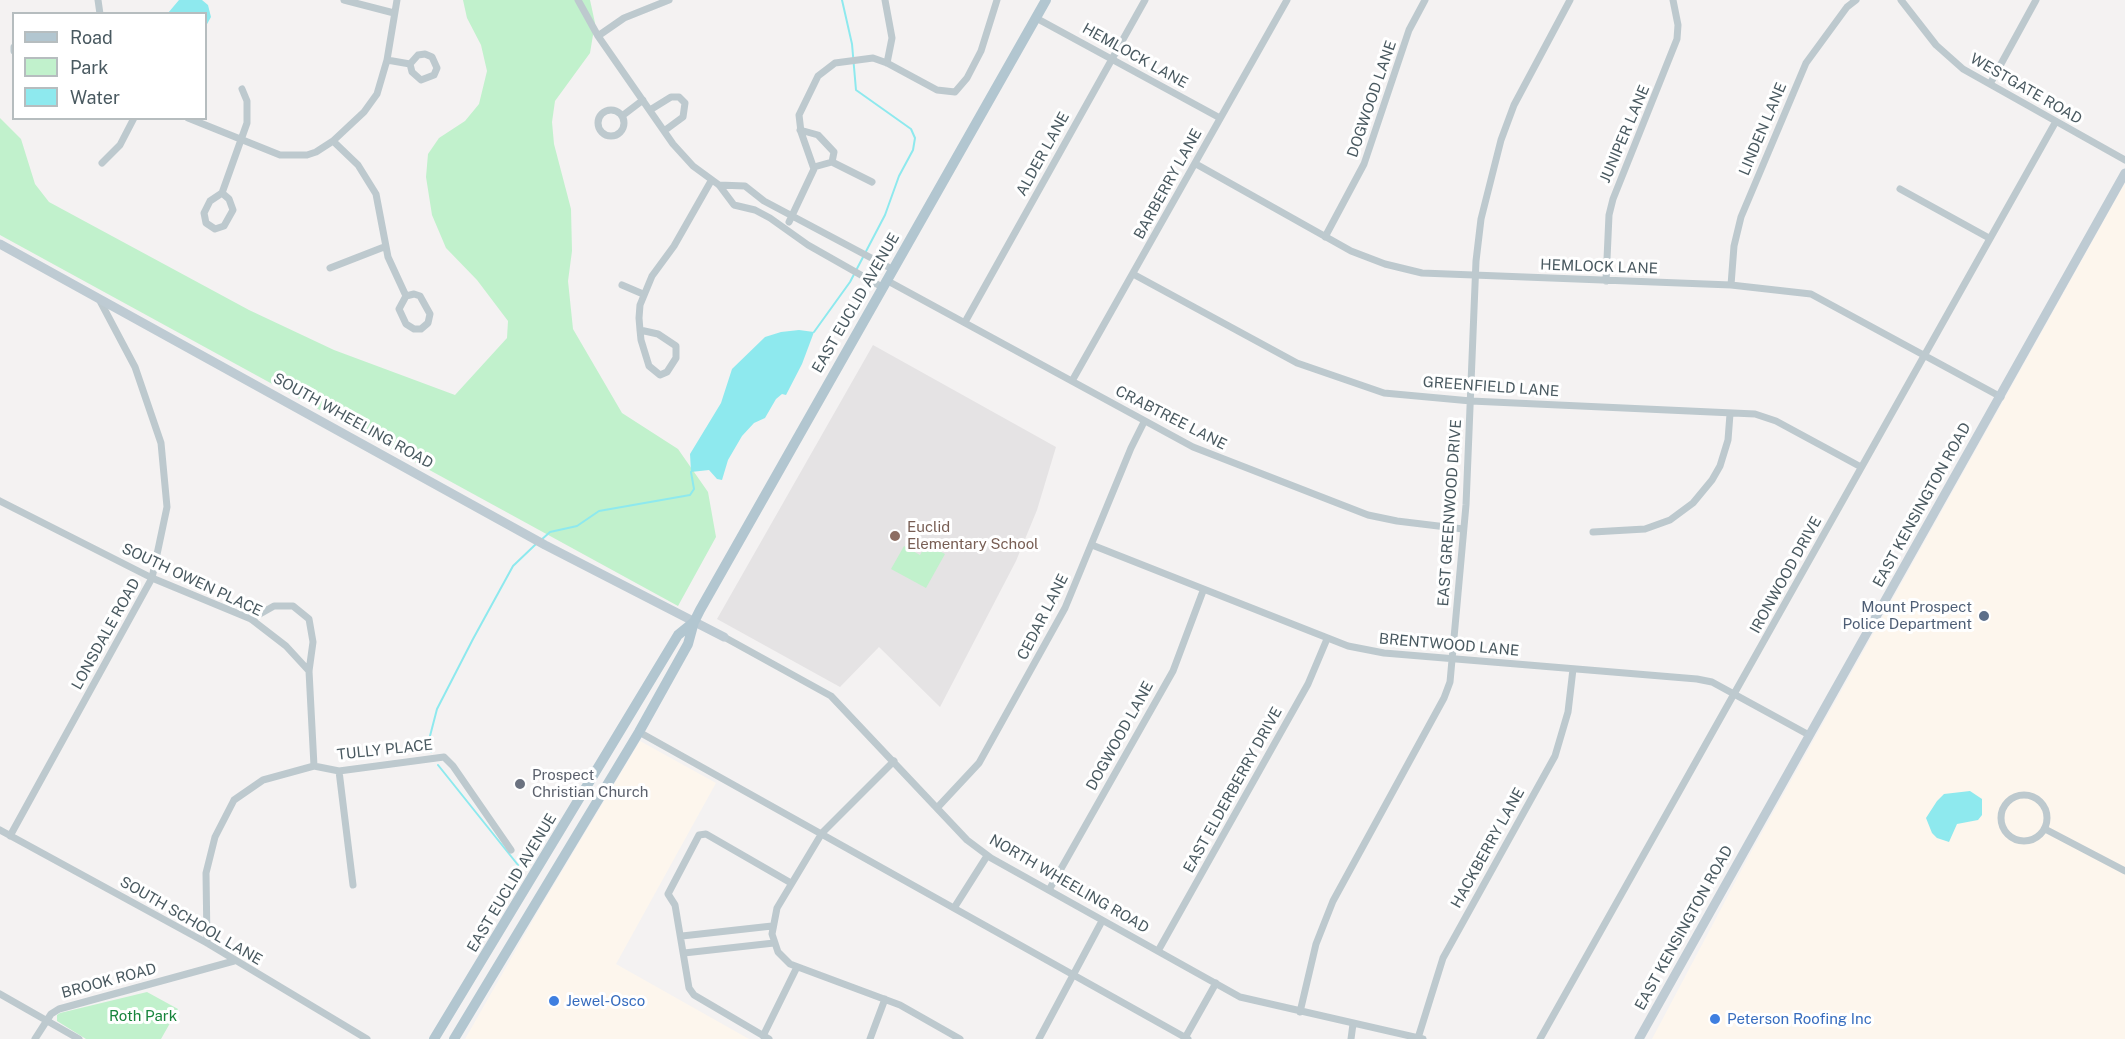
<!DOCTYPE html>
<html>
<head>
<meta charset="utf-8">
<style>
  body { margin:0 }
  #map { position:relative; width:2125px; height:1039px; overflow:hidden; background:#f4f2f2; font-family:"Public Sans",sans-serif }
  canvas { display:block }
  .legend { position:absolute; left:12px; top:12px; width:195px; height:108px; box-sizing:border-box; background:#fff; border:2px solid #b6bdbf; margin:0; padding:8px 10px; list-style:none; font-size:18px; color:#495960 }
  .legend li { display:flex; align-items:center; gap:12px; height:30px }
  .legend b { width:30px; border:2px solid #b6bdbf }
</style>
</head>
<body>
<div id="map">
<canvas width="2125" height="1039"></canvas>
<ul class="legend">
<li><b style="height:8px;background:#b2c6d0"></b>Road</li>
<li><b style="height:16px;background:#c1f1cc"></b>Park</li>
<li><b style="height:16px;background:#8ee9ee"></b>Water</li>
</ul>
</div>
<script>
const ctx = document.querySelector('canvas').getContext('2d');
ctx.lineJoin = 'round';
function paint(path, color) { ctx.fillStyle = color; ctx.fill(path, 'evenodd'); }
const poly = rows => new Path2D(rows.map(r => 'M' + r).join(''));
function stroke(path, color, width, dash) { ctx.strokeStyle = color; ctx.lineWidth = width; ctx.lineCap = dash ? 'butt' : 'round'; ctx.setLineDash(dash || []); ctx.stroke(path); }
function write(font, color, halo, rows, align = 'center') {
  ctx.font = font + ' "Public Sans",sans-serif'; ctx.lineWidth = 6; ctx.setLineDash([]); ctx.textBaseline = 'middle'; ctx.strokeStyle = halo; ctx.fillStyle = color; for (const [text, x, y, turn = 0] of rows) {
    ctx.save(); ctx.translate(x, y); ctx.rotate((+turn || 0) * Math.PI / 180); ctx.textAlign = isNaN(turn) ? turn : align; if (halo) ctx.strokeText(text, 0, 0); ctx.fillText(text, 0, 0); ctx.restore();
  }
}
const commercial = poly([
  [2125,183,2125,1039,1652,1039,1750,854],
  [640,741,716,783,616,964,749,1039,465,1039,537,913]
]);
const education = poly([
  [873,345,1056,447,1037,510,1016,561,940,707,879,647,840,687,717,619]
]);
const green = poly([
  [463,0,590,0,595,23,590,53,555,101,552,122,554,144,571,209,572,251,568,281,573,329,622,413,678,449,708,492,716,537,678,606,0,235,0,118,21,139,35,184,49,202,249,310,334,350,455,395,507,338,508,321,477,280,446,248,432,215,426,177,428,154,439,138,465,121,479,104,487,71,481,45,467,18],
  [926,544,945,554,926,588,891,569,904,546,920,555],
  [147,992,178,1009,161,1039,86,1039,57,1021,57,1015,60,1013]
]);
const water = poly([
  [179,0,202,0,208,5,211,17,206,26,206,14,168,13],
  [799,330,814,332,802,364,786,395,782,394,776,399,765,418,754,423,742,436,728,460,722,480,717,479,709,470,691,472,690,454,721,403,732,369,765,337,781,332],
  [1970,791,1982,799,1982,815,1978,820,1957,824,1949,842,1937,838,1932,833,1926,818,1937,801,1944,794]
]);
const stream = poly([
  [814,332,850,282,885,215,899,176,913,150,915,138,911,129,856,90,852,44,842,0],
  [540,541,550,532,577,526,599,511,690,495,694,489,691,472],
  [431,752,430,736,437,709,473,639,513,566,536,544],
  [438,765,518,865]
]);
const street = poly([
  [98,0,100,14],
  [344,0,394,13],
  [578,0,598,36,673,144,693,166,719,185,734,205,755,210,770,218,808,245,882,287],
  [885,0,892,38,887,63],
  [1901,0,1936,45,1963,69,2125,160],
  [1036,18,1220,118],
  [598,36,624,18,669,0],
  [14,47,14,51],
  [387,60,410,64,412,72,421,80,434,75,437,68,432,57,425,54,418,55,410,64],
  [1990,84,2036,0],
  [650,110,671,97,679,97,685,103,683,117,664,131],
  '598 123a13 13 0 1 1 26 0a13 13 0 1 1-26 0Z',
  [622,116,643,100],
  [188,118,280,155,307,155,316,152,333,141,364,112,377,94,387,60,397,0],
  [800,130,818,135,834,152,832,162,814,167],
  [333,141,358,165,376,194,388,257,406,296,414,294,420,296,430,314,428,323,421,329,414,329,406,324,399,309,406,296],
  [832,162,872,182],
  [102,163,120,145,134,118],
  [1196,164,1351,251,1385,264,1422,273,1731,285,1811,294,2001,397],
  [719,185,745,186,764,201,892,269],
  [1900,189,1989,238],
  [222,193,229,199,233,210,224,226,215,229,206,223,204,213,210,201,222,193,247,123,247,101,242,89],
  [789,222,814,169,801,132,799,115,818,76,835,63,873,58,887,63,937,90,955,92,967,78,981,51,997,0],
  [1325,237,1364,164,1409,30,1425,0],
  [330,268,384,247],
  [1133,274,1297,363,1384,393,1471,401,1755,414,1776,421,1861,467],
  [886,280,1193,447,1368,515,1397,521,1463,529],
  [1606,281,1609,215,1613,199,1677,39,1678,25,1673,0],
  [622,285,643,294],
  [1731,285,1734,246,1741,217,1806,63,1847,7,1856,0],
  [965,322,1145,0],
  [640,330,658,334,676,346,676,358,667,372,660,375,649,366,641,340,640,330,639,318,640,305,652,276,674,246,711,181],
  [1072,381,1287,0],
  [0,501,152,578,251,619,286,646,309,671],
  [1593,532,1645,529,1670,520,1693,503,1712,480,1720,466,1728,440,1730,414],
  [1092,545,1348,646,1384,653,1697,679,1712,682,1809,735],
  [251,619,274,606,293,606,309,619,313,642,309,671,314,766],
  [724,637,831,696,967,840,991,858,1240,997,1423,1039],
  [639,732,1188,1039],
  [894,761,822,833,777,908,772,934,778,952,790,964,900,1005,960,1039],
  [339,771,353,885],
  '2001 818a23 23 0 1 1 46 0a23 23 0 1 1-46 0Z',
  [937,808,979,763,1065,608,1131,448,1144,422],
  [2045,829,2125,871],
  [0,830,207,943,367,1039],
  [10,836,152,578,167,507,161,443,135,367,99,299],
  [1049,890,1173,671,1203,591],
  [954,908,987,856],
  [682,936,772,926],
  [207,943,206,873,215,837,234,800,263,780,314,766,339,771,444,757,453,766,511,850],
  [1158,951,1308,684,1327,639],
  [684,953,774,943],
  [0,994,79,1039],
  [1300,1012,1316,944,1333,901,1444,698,1450,682,1466,505,1476,261,1481,219,1501,140,1514,105,1570,0],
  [763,1036,797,967],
  [1185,1038,1216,983],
  [1418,1038,1443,958,1555,756,1568,712,1573,669],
  [35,1039,51,1014,59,1009,234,961],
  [769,1039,694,995,689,988,675,905,668,894,699,835,706,834,791,883],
  [870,1039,885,999],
  [1039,1039,1102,921],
  [1351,1039,1353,1024],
  [1540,1039,2055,123]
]);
const secondary = poly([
  [0,244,545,545,724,637],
  [1639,1039,2125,173]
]);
const primary = poly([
  [434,1039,678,635,694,622],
  [454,1039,639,732,688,644,694,622,700,610,1046,0]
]);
const markers = [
  [895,536,6,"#8d6e63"],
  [1984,616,6,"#5c6f8a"],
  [520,784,6,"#6b7280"],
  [554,1001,6,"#3f7fe0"],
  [1715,1019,6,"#3f7fe0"]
];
const streetNames = [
  ["HEMLOCK LANE",1135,56,29],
  ["WESTGATE ROAD",2026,89,30],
  ["DOGWOOD LANE",1372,99,-71],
  ["LINDEN LANE",1763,129,-67],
  ["JUNIPER LANE",1625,134,-67],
  ["ALDER LANE",1043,154,-61],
  ["BARBERRY LANE",1168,184,-61],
  ["HEMLOCK LANE",1599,267,2],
  ["EAST EUCLID AVENUE",856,303,-60],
  ["GREENFIELD LANE",1491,387,4],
  ["CRABTREE LANE",1171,418,27],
  ["SOUTH WHEELING ROAD",353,421,29],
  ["EAST KENSINGTON ROAD",1922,505,-61],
  ["EAST GREENWOOD DRIVE",1450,513,-86],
  ["IRONWOOD DRIVE",1786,575,-61],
  ["SOUTH OWEN PLACE",192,580,25],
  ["CEDAR LANE",1043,617,-63],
  ["LONSDALE ROAD",106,634,-61],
  ["BRENTWOOD LANE",1449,645,5],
  ["DOGWOOD LANE",1120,736,-61],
  ["TULLY PLACE",385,750,-6],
  ["EAST ELDERBERRY DRIVE",1233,790,-61],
  ["HACKBERRY LANE",1488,848,-61],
  ["EAST EUCLID AVENUE",512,883,-59],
  ["NORTH WHEELING ROAD",1069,884,30],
  ["SOUTH SCHOOL LANE",191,921,30],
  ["EAST KENSINGTON ROAD",1684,928,-61],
  ["BROOK ROAD",109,981,-15]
];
const educationNames = [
  ["Euclid",907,527],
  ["Elementary School",907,544]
];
const serviceNames = [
  ["Mount Prospect",1972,607],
  ["Police Department",1972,624]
];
const worshipNames = [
  ["Prospect",532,775],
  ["Christian Church",532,792]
];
const shopNames = [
  ["Jewel-Osco",566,1001],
  ["Peterson Roofing Inc",1727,1019]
];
const parkNames = [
  ["Roth Park",143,1016]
];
paint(commercial, '#fdf6ed');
paint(education, '#e5e3e4');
paint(green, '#c1f1cc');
paint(water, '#8ee9ee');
stroke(stream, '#8ee9ee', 2);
stroke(street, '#bdc9ce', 7);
stroke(secondary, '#becbd3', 9);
stroke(primary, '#b2c6d0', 10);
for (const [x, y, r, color] of markers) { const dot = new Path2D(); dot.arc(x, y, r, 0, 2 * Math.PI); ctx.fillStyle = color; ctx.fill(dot); stroke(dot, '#fff', 2); }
write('15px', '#495960', '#fff', streetNames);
write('15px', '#785e54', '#fff', educationNames, 'left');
write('15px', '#4e5e75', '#fff', serviceNames, 'right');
write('15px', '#5b616d', '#fff', worshipNames, 'left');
write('15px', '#366cbe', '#fff', shopNames, 'left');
write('15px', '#17843c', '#fff', parkNames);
</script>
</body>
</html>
